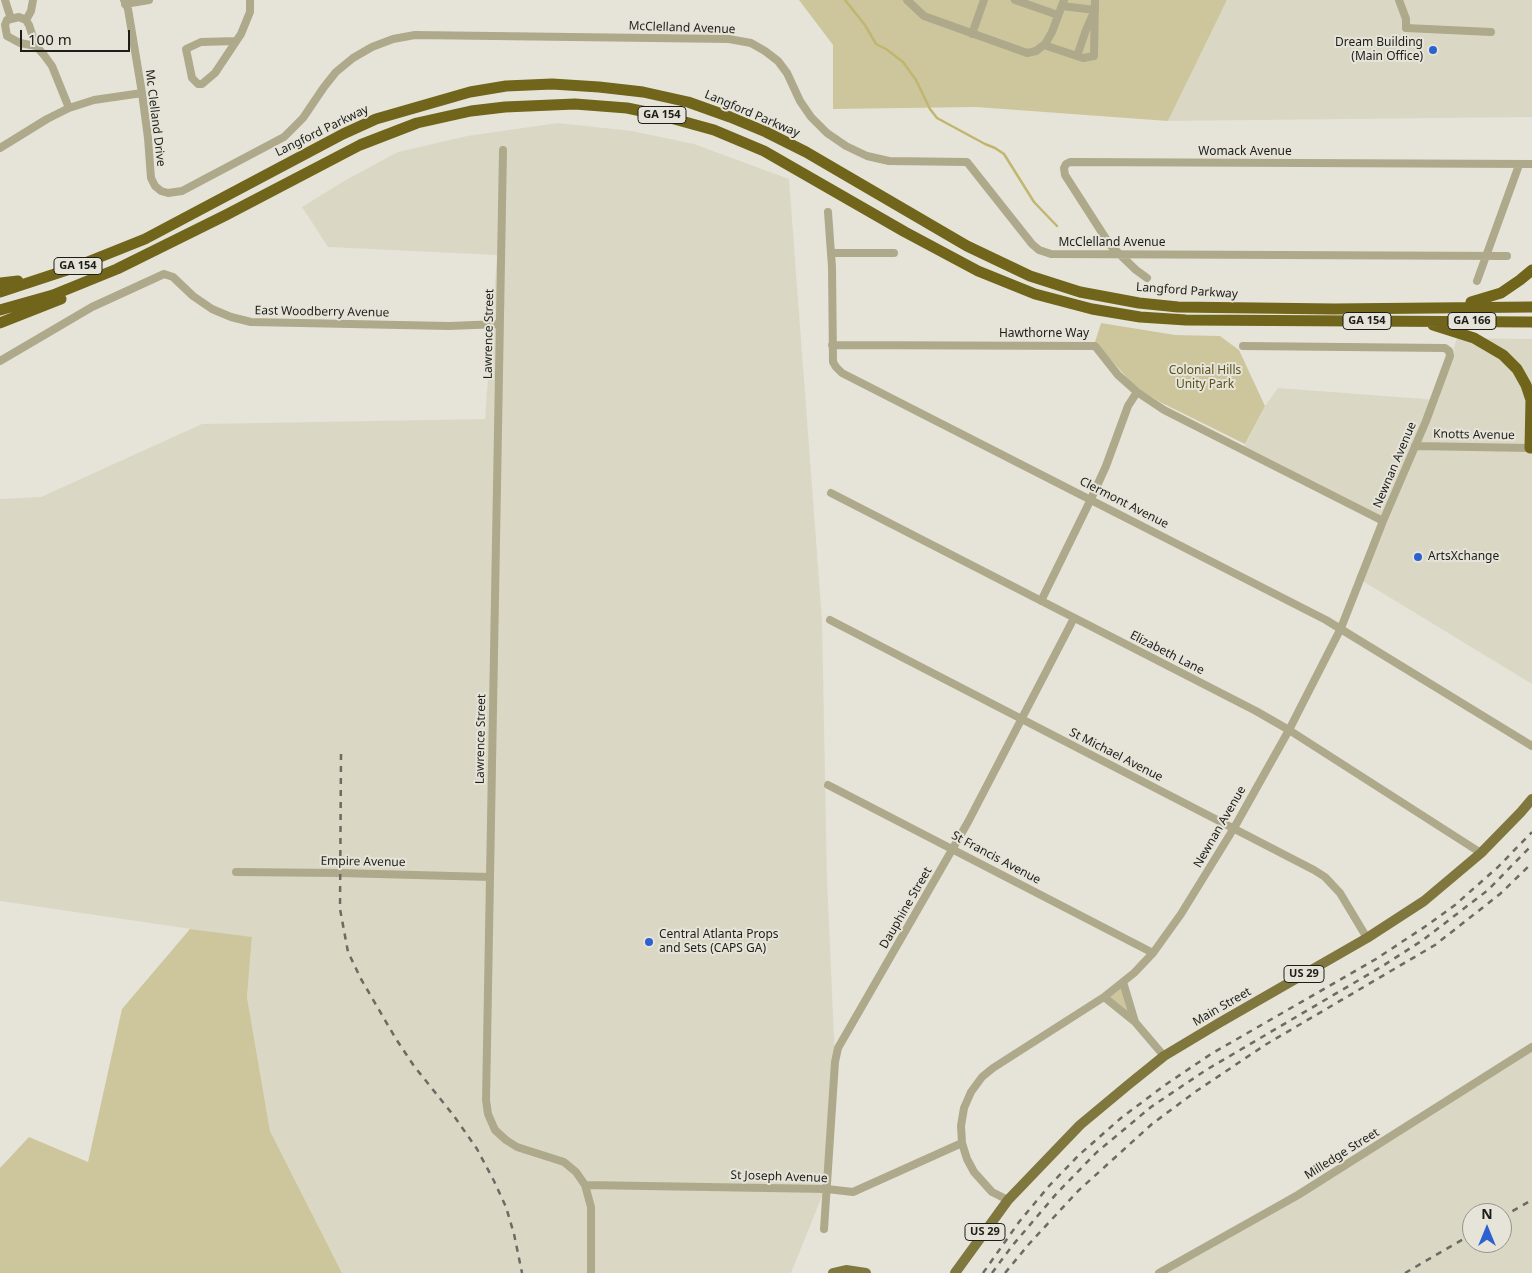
<!DOCTYPE html>
<html>
<head>
<meta charset="utf-8">
<style>
  body { margin:0 }
  #map { position:relative; width:1532px; height:1273px; overflow:hidden; background:#e6e4d9; font-family:"Noto Sans",sans-serif }
  canvas { display:block }
  .north { position:absolute; left:1462px; top:1203px; width:50px; height:50px; box-sizing:border-box; background:#e6e4d9; border:1px solid #96948c; border-radius:50%; rotate:0deg; font-size:14px; font-weight:700; line-height:20px; text-align:center; color:#1d1d19 }
  .north::after { content:''; display:block; margin:auto; width:18px; height:22px; background:#2d61cf; clip-path:polygon(50% 0,100% 100%,50% 72%,0 100%) }
  .scale { position:absolute; left:20px; top:30px; width:110px; height:22px; box-sizing:border-box; border:2px solid #1d1d19; border-top:0; padding-left:6px; font-size:15px; line-height:18px; white-space:nowrap; color:#1d1d19; -webkit-text-stroke:4px #e6e4d9; paint-order:stroke }
</style>
</head>
<body>
<div id="map">
<canvas width="1532" height="1273"></canvas>
<div class="north">N</div>
<div class="scale">100 m</div>
</div>
<script>
const ctx = document.querySelector('canvas').getContext('2d');
ctx.lineJoin = 'round';
function paint(path, color) { ctx.fillStyle = color; ctx.fill(path, 'evenodd'); }
const poly = rows => new Path2D(rows.map(r => 'M' + r).join(''));
function stroke(path, color, width, dash) { ctx.strokeStyle = color; ctx.lineWidth = width; ctx.lineCap = dash ? 'butt' : 'round'; ctx.setLineDash(dash || []); ctx.stroke(path); }
function write(font, color, halo, rows, align = 'center') {
  ctx.font = font + ' "Noto Sans",sans-serif'; ctx.lineWidth = 4; ctx.setLineDash([]); ctx.textBaseline = 'middle'; ctx.strokeStyle = halo; ctx.fillStyle = color; for (const [text, x, y, turn = 0] of rows) {
    ctx.save(); ctx.translate(x, y); ctx.rotate((+turn || 0) * Math.PI / 180); ctx.textAlign = isNaN(turn) ? turn : align; if (halo) ctx.strokeText(text, 0, 0); ctx.fillText(text, 0, 0); ctx.restore();
  }
}
const built = poly([
  [1227,0,1532,0,1532,117,1168,121],
  [558,123,632,131,694,144,789,179,822,620,827,879,835,1059,825,1189,791,1273,342,1273,270,1131,247,997,252,938,0,901,0,499,41,497,202,424,485,419,497,255,328,247,302,207,344,181,398,152,467,136],
  [1457,338,1532,339,1532,684,1356,577,1388,519,1241,453,1265,406,1278,388,1438,400],
  [1532,1046,1532,1273,1159,1273,1354,1156],
  [1472,1213,1502,1213,1502,1243,1472,1243]
]);
const green = poly([
  [799,0,1227,0,1168,121,976,107,833,109,833,45],
  [1101,323,1175,335,1220,336,1239,350,1265,406,1245,444,1162,403,1142,391,1131,382,1095,342],
  [190,929,252,937,247,997,270,1131,342,1273,0,1273,0,1168,29,1137,88,1162,122,1009],
  [1121,983,1134,1017,1106,995]
]);
const stream = poly([
  [845,0,865,25,876,44,886,49,903,62,916,80,930,109,937,118,985,144,995,148,1004,154,1034,202,1057,226]
]);
const minor = poly([
  [5,0,11,19,19,17,26,20,29,25,36,46,44,55,52,66,69,108],
  [124,0,128,9,142,93,148,138,151,178,155,186,161,191,168,193,182,191,284,137,303,118,324,87,336,72,353,58,372,47,393,39,415,35,729,39,751,43,765,51,778,61,787,73,800,101,811,117,827,133,846,146,867,156,889,161,967,162,1032,244,1039,250,1051,254,1507,256],
  [907,0,924,16,1027,53,1036,51,1045,44,1052,32,1064,0],
  [1015,0,1058,15],
  [1399,0,1406,19,1406,28,1491,32],
  [125,4,149,0],
  [1062,6,1095,10,1086,30,1077,56],
  [11,19,7,20,5,25,7,36,20,43,36,46],
  [26,20,31,11,33,0],
  [972,34,984,0],
  [236,41,201,42,186,49,192,78,198,84,202,84,215,73,241,34,250,12,250,0],
  [1044,45,1083,58,1094,56,1095,0],
  [0,148,47,119,69,108,94,100,142,93],
  [503,150,486,1100,488,1114,495,1130,506,1140,517,1147,564,1162,576,1172,585,1185,591,1207,591,1273],
  [828,212,832,267,833,362,836,367,842,373,1326,620,1532,746],
  [831,253,894,253],
  [1147,278,1136,270,1110,245,1065,175,1064,168,1066,164,1070,162,1532,164],
  [1477,281,1519,165],
  [832,345,1095,346,1118,375,1137,392,1164,410,1383,521],
  [0,361,92,307,164,274,173,277,193,296,212,309,231,317,251,322,449,326,500,324],
  [1415,446,1530,448],
  [831,493,1256,711,1289,730,1481,853],
  [1041,601,1091,499,1106,466,1128,406,1137,392],
  [830,620,1314,870,1325,877,1340,893,1367,938],
  [828,785,1153,953],
  [236,872,340,873,490,877],
  [1123,982,1135,1022],
  [1104,997,1135,1022,1164,1056],
  [585,1185,827,1189,853,1192,962,1143],
  [1008,1200,992,1192,974,1172,967,1159,962,1143,961,1126,964,1108,971,1092,982,1077,993,1068,1104,997,1134,973,1153,953,1181,914,1234,828,1289,730,1341,628,1383,521,1426,421,1450,356,1449,351,1445,348,1243,346],
  [824,1229,835,1062,838,1048,968,822,1074,618],
  [1159,1273,1298,1195,1532,1047]
]);
const major = poly([
  [833,1273,846,1270,866,1273],
  [955,1273,1008,1200,1080,1125,1128,1085,1164,1056,1219,1023,1367,938,1424,901,1481,853,1521,812,1532,799]
]);
const highway = poly([
  [0,283,18,281],
  [0,292,70,269,145,239,343,134,376,119,470,92,506,86,552,84,599,87,643,92,688,102,730,117,766,132,806,152,967,246,1030,276,1080,292,1139,303,1178,307,1334,309,1532,307],
  [1471,302,1501,293,1520,280,1532,270],
  [0,310,53,295,117,269,226,215,360,145,417,123,471,111,505,107,575,104,627,108,656,114,714,130,764,151,905,232,978,271,1035,294,1092,309,1140,317,1186,320,1532,322],
  [0,323,61,299],
  [1433,325,1474,338,1503,355,1517,369,1526,385,1531,400,1530,448]
]);
const rail = poly([
  [341,754,340,909,348,952,361,979,396,1039,414,1066,454,1116,477,1149,494,1181,506,1207,514,1234,522,1273],
  [1502,1217,1532,1200],
  [983,1273,1019,1222,1049,1186,1079,1155,1121,1118,1165,1085,1211,1054,1376,959,1429,924,1455,905,1498,867,1532,832],
  [992,1273,1012,1246,1057,1193,1097,1152,1151,1107,1206,1070,1381,967,1423,940,1488,890,1532,845],
  [1005,1273,1029,1244,1078,1191,1152,1124,1195,1092,1265,1045,1435,945,1500,894,1532,863],
  [1405,1273,1472,1234]
]);
const markers = [
  [1433,50,5,"#2d61cf"],
  [1418,557,5,"#2d61cf"],
  [649,942,5,"#2d61cf"]
];
const shields = [
  [662,115,48],
  [78,266,48],
  [1367,321,48],
  [1472,321,48],
  [1304,974,40],
  [985,1232,40]
];
const shieldNames = [
  ["GA 154",662,115],
  ["GA 154",78,266],
  ["GA 154",1367,321],
  ["GA 166",1472,321],
  ["US 29",1304,974],
  ["US 29",985,1232]
];
const streetNames = [
  ["McClelland Avenue",682,28,2],
  ["Langford Parkway",752,114,23],
  ["Mc Clelland Drive",155,118,83],
  ["Langford Parkway",322,131,-26],
  ["Womack Avenue",1245,152],
  ["McClelland Avenue",1112,243],
  ["Langford Parkway",1187,291,4],
  ["East Woodberry Avenue",322,312,1],
  ["Lawrence Street",489,334,-89],
  ["Hawthorne Way",1044,334],
  ["Knotts Avenue",1474,435,1],
  ["Newnan Avenue",1395,465,-67],
  ["Clermont Avenue",1124,503,27],
  ["Elizabeth Lane",1167,653,27],
  ["Lawrence Street",481,739,-89],
  ["St Michael Avenue",1116,755,27],
  ["Newnan Avenue",1220,827,-60],
  ["St Francis Avenue",996,858,28],
  ["Empire Avenue",363,862,1],
  ["Dauphine Street",906,908,-60],
  ["Main Street",1222,1007,-30],
  ["Milledge Street",1342,1154,-32],
  ["St Joseph Avenue",779,1177,2]
];
const poiNames = [
  ["Dream Building",1423,43,"right"],
  ["(Main Office)",1423,57,"right"],
  ["ArtsXchange",1428,557],
  ["Central Atlanta Props",659,935],
  ["and Sets (CAPS GA)",659,949]
];
const parkNames = [
  ["Colonial Hills",1205,371],
  ["Unity Park",1205,385]
];
paint(built, '#dad8c5');
paint(green, '#cdc69c');
stroke(stream, '#c1b66f', 2.5);
stroke(minor, '#aea98b', 8);
stroke(major, '#80773e', 10);
stroke(highway, '#70651b', 11);
stroke(rail, '#6b6a63', 2.5, [6, 6]);
for (const [x, y, r, color] of markers) { const dot = new Path2D(); dot.arc(x, y, r, 0, 2 * Math.PI); ctx.fillStyle = color; ctx.fill(dot); stroke(dot, '#e6e4d9', 2); }
for (const [x, y, w] of shields) { const box = new Path2D(); box.roundRect(x - w / 2, y - 8.5, w, 17, 4); ctx.fillStyle = '#e6e4d9'; ctx.fill(box); stroke(box, '#1d1d19', 1); }
write('bold 11px', '#1d1d19', null, shieldNames);
write('12px', '#1d1d19', '#e6e4d9', streetNames);
write('12px', '#1d1d19', '#e6e4d9', poiNames, 'left');
write('12px', '#5a521c', '#e6e4d9', parkNames);
</script>
</body>
</html>
